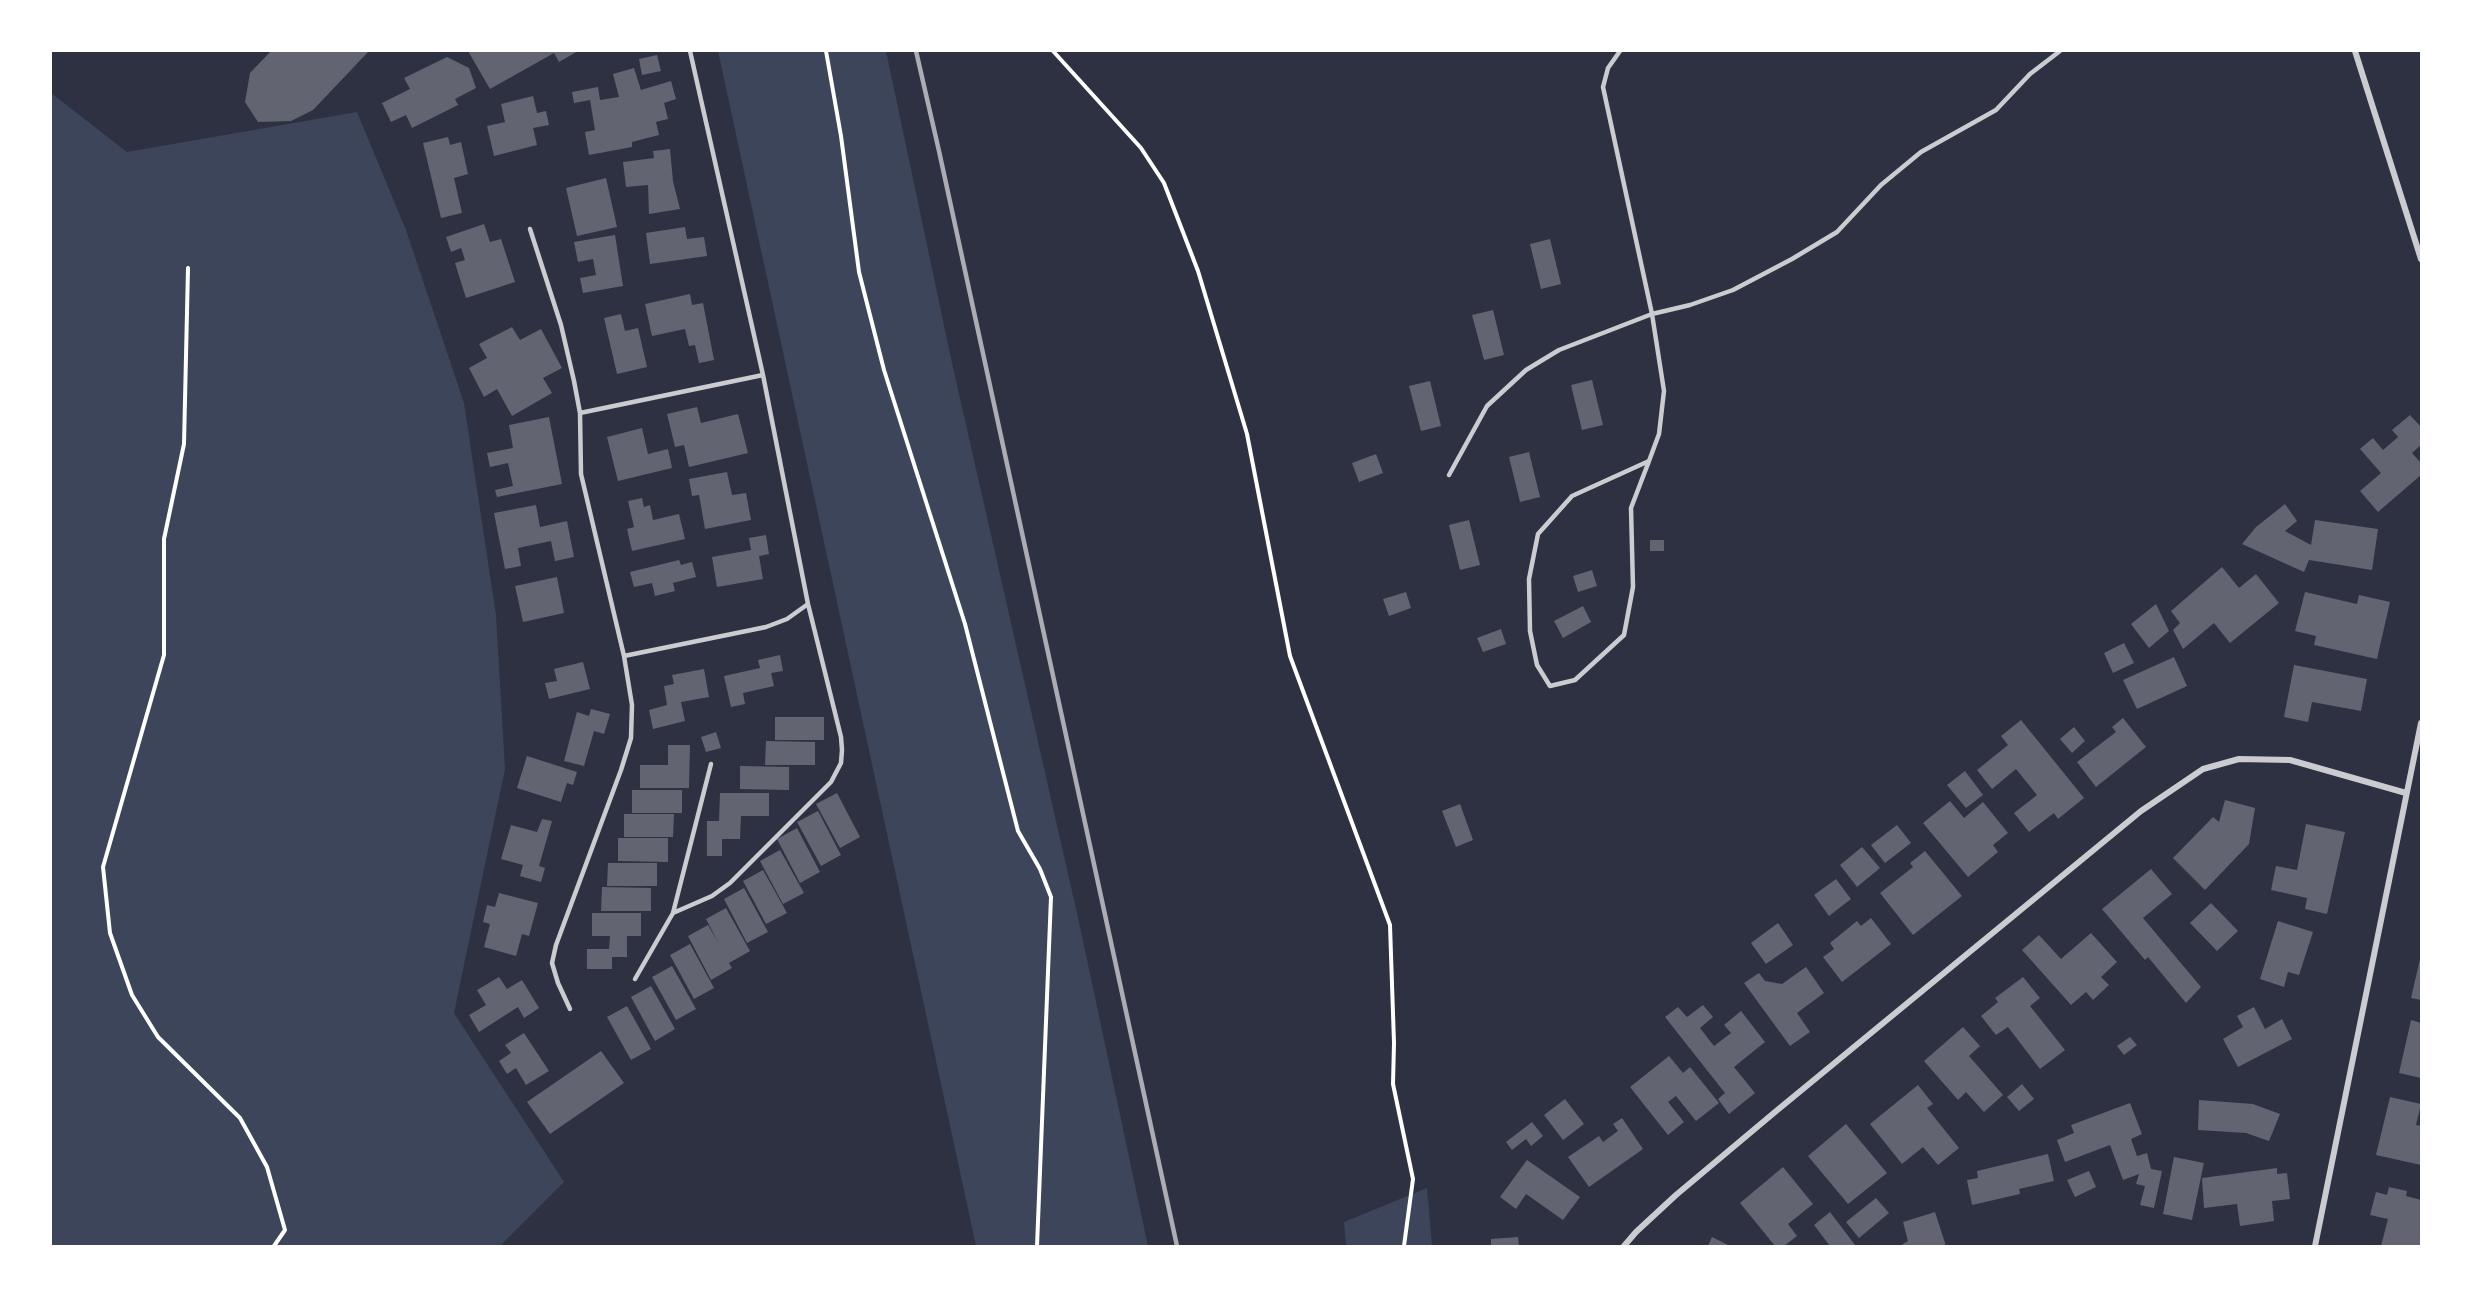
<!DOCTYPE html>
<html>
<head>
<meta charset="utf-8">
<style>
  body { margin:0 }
  #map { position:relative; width:2472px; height:1297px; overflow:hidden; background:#2d3142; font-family:"Space Grotesk",sans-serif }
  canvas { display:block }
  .frame { position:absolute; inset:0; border:52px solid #fff; pointer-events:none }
</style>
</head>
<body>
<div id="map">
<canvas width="2472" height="1297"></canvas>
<div class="frame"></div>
</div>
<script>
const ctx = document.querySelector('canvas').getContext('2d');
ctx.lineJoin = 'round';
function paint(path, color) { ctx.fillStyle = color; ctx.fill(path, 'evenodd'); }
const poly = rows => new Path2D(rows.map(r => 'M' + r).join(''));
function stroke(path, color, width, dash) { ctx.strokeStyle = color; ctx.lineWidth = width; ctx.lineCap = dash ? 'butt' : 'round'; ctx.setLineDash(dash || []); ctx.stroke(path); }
const green = poly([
  [718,51,886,51,952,363,1079,922,1148,1246,976,1246],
  [51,93,127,152,357,112,406,230,464,403,496,615,505,769,454,1013,564,1182,500,1246,51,1246],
  [1427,1188,1432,1246,1346,1246,1344,1222]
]);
const building = poly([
  [271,51,369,51,313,110,291,121,258,122,245,102,250,73],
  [468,51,578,51,559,62,554,53,490,89],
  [657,55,661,71,642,75,639,59],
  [447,57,469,68,476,88,455,99,458,105,412,128,406,115,391,122,382,103,410,89,404,78],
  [634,68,641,90,671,81,676,99,664,103,668,119,656,122,659,135,632,142,632,147,589,155,585,132,595,130,590,100,574,103,572,92,598,87,600,100,619,97,613,74],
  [533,96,537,113,546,111,549,125,533,128,537,145,494,156,487,126,505,122,501,104],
  [448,137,450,145,461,142,468,174,454,178,462,213,441,218,423,143],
  [670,149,673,181,680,209,649,214,648,185,626,187,623,162,654,158,653,151],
  [606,178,617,227,577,236,566,188],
  [484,224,490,242,501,239,515,282,466,298,455,263,465,260,461,248,451,252,446,237],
  [685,227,687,239,704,237,707,256,650,264,646,233],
  [615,235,623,286,583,293,580,278,596,275,593,259,578,262,574,242],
  [1550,239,1561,284,1541,289,1530,244],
  [690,294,692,305,703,303,714,360,699,363,695,345,689,346,685,329,652,336,645,304],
  [1493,310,1504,355,1484,360,1472,315],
  [621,314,625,331,638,328,647,367,617,374,604,318],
  [512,327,520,340,541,329,562,368,543,378,552,393,512,416,497,389,484,397,469,368,487,358,479,344],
  [1592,380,1603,425,1582,430,1571,385],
  [1430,381,1441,426,1421,431,1409,386],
  [697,407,701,423,738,414,748,453,689,467,684,445,675,447,667,414],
  [2410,415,2421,427,2421,445,2412,453,2421,463,2421,475,2378,512,2360,491,2381,473,2360,449,2373,438,2383,450,2398,437,2392,430],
  [549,417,562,484,497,497,495,490,513,486,508,463,490,467,487,453,513,448,509,425],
  [642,428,648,454,668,449,672,468,618,481,607,437],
  [1529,452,1540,497,1520,502,1509,457],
  [1376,454,1383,473,1359,482,1352,463],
  [727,472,732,495,746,493,751,520,705,529,699,495,692,496,689,479],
  [642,498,644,507,650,505,653,520,679,514,685,539,632,551,627,529,634,527,628,501],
  [2285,504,2297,521,2285,531,2311,545,2315,520,2378,529,2372,570,2309,560,2304,572,2242,544,2256,527],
  [536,505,540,527,567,521,574,557,555,561,551,541,518,548,521,566,505,569,494,513],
  [1469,520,1480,565,1460,570,1449,525],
  [766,535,769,554,759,556,763,579,717,587,712,557,751,550,749,538],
  [1650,540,1664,540,1664,551,1650,551],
  [679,560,681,565,692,562,696,577,673,583,675,591,655,596,652,583,634,587,630,572],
  [2222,567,2239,588,2256,574,2279,603,2230,643,2214,623,2183,649,2173,630,2180,623,2171,611],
  [1592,570,1597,586,1578,592,1573,576],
  [557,577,564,613,523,622,515,586],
  [1406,592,1411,608,1389,616,1383,599],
  [2305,592,2357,604,2359,595,2390,602,2377,659,2314,645,2316,636,2295,631],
  [2156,604,2169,631,2149,648,2131,624],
  [1583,606,1591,622,1563,638,1554,621],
  [1501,629,1506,644,1483,652,1477,638],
  [2124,643,2134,663,2113,673,2104,653],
  [780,655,783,671,771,673,774,686,743,693,745,704,731,707,724,676,760,668,758,660],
  [2174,657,2187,686,2137,709,2123,680],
  [583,662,590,689,549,699,545,683,557,681,554,669],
  [2294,665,2367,679,2361,711,2312,702,2308,722,2284,717],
  [704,669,709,697,681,702,685,721,653,729,649,710,667,705,664,686,674,684,672,675],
  [591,709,610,714,604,734,594,731,584,766,564,761,577,712,589,716],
  [775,717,824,717,824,740,775,740],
  [2123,718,2146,747,2096,787,2077,762,2116,732,2112,727],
  [2021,720,2084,798,2058,819,2054,813,2029,832,2014,813,2037,795,2016,769,1992,789,1977,770,2008,745,2001,736],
  [2074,727,2085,741,2072,753,2060,739],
  [716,732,721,748,706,752,701,737],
  [766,741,815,742,815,765,765,765],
  [668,745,690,745,689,788,640,788,640,765,668,765],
  [527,756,577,772,573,785,567,783,561,802,517,788],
  [740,766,789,767,789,790,740,789],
  [1965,771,1983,795,1966,808,1947,785],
  [632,790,682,790,682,813,632,813],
  [720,793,769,793,769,816,741,816,740,839,722,839,722,856,707,856,707,821,719,821],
  [837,793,860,837,840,848,816,804],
  [2225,800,2255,808,2249,844,2205,890,2173,858,2213,817,2219,822],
  [1950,801,1964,818,1983,802,2008,833,1993,845,1998,852,1968,877,1923,823],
  [1460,804,1473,840,1456,847,1442,811],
  [818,811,841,855,821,866,797,822],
  [624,814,674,814,673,837,624,837],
  [542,819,552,821,539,866,545,868,541,882,520,876,523,865,501,859,511,825,537,832],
  [2306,824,2345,832,2327,914,2305,909,2307,898,2271,890,2276,866,2297,870],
  [1897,825,1911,843,1885,863,1871,845],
  [797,828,820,872,800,883,777,839],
  [618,838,668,838,668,862,618,861],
  [1862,847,1880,868,1857,887,1840,865],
  [780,850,804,893,783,904,760,861],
  [1925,851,1962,896,1913,935,1880,893,1913,867,1910,863],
  [608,863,657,863,657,886,607,886],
  [2151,869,2172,894,2143,918,2201,987,2186,1003,2148,957,2145,960,2102,909],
  [763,870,787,913,766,924,743,881],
  [1836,879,1851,899,1829,916,1814,895],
  [602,887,651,888,651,911,601,911],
  [744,888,768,932,747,943,724,899],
  [499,893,538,903,529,936,522,934,516,956,484,947,490,924,483,922,487,905,495,907],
  [2211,903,2238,931,2217,951,2190,923],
  [726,908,750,951,729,963,732,968,711,980,688,936,708,925,719,944,706,919],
  [592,913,641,913,641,936,627,936,627,957,612,957,612,969,587,969,587,949,609,949,610,936,592,936],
  [1871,918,1891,944,1842,982,1823,957,1834,949,1830,943,1857,921,1861,926],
  [2278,921,2313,932,2299,975,2288,972,2284,987,2260,979],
  [1778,923,1793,945,1766,964,1751,943],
  [2091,933,2117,962,2101,977,2109,985,2093,1000,2086,992,2071,1005,2022,950,2039,935,2061,959],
  [690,944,714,988,694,999,670,955],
  [2420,959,2421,959,2421,1000,2411,998],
  [672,966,696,1009,676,1020,652,977],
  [1806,967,1824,993,1797,1013,1810,1032,1790,1046,1744,983,1759,973,1765,981,1782,984],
  [499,977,507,989,522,980,539,1008,524,1018,518,1007,479,1032,469,1015,486,1005,477,990],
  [2023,977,2040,998,2030,1006,2065,1050,2040,1069,2008,1027,1996,1035,1981,1016,1998,1002,1995,998],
  [651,986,675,1029,655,1041,631,997],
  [1703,1005,1713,1017,1700,1028,1714,1046,1731,1033,1724,1025,1741,1011,1765,1042,1734,1067,1755,1093,1729,1114,1718,1099,1725,1093,1665,1017,1678,1007,1687,1017],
  [627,1006,651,1049,631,1060,607,1017],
  [2254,1007,2265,1029,2282,1019,2292,1039,2238,1067,2223,1039,2243,1027,2237,1016],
  [2411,1020,2421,1023,2421,1078,2399,1073],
  [1963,1027,1980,1046,1969,1056,2003,1095,1984,1112,1966,1092,1958,1100,1924,1061],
  [524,1033,549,1071,526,1085,516,1068,507,1074,499,1061,511,1053,505,1045],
  [2130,1037,2137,1045,2124,1055,2117,1046],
  [601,1051,624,1083,550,1134,527,1102],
  [1669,1056,1683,1073,1690,1067,1719,1103,1696,1121,1676,1096,1668,1102,1684,1122,1668,1135,1630,1087],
  [2022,1084,2034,1099,2019,1111,2007,1097],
  [1918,1085,1933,1104,1927,1108,1959,1148,1938,1165,1923,1147,1902,1164,1870,1124],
  [2390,1097,2421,1104,2416,1125,2421,1126,2421,1165,2376,1155],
  [1565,1099,1584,1124,1563,1140,1544,1115],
  [2199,1100,2253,1104,2280,1114,2269,1141,2246,1133,2198,1130],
  [2130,1103,2142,1134,2131,1139,2137,1156,2147,1153,2151,1169,2162,1171,2154,1208,2140,1205,2145,1186,2136,1184,2139,1174,2123,1180,2110,1145,2065,1162,2057,1140,2074,1133,2071,1125],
  [1622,1118,1643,1149,1589,1187,1568,1157,1599,1136,1603,1142,1618,1131,1613,1124],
  [1532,1122,1543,1136,1531,1146,1526,1139,1512,1150,1506,1142],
  [1846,1124,1887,1173,1848,1204,1808,1156],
  [2048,1154,2054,1181,2019,1189,2020,1194,1972,1205,1967,1180,1978,1178,1977,1171],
  [2174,1157,2204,1163,2192,1220,2163,1214],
  [1527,1160,1580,1197,1563,1220,1526,1194,1516,1209,1500,1197],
  [1783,1167,1813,1204,1788,1224,1797,1236,1784,1246,1775,1246,1740,1203],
  [2277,1168,2277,1174,2287,1173,2290,1199,2272,1201,2274,1221,2240,1226,2237,1204,2204,1208,2202,1178],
  [2089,1171,2096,1187,2075,1197,2067,1180],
  [2389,1187,2407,1191,2406,1196,2421,1200,2421,1246,2381,1246,2388,1219,2370,1215,2376,1192,2387,1195],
  [1876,1198,1889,1213,1859,1238,1846,1222],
  [1830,1212,1855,1245,1853,1246,1830,1246,1814,1225],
  [1935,1212,1946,1246,1900,1246,1908,1241,1903,1222],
  [1518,1237,1519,1246,1491,1246,1491,1239],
  [1712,1237,1730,1246,1708,1246]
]);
const path = poly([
  [826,51,841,136,859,272,884,370,965,624,1018,831,1040,869,1051,897,1037,1246],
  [1053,51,1141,148,1164,183,1198,271,1247,434,1290,656,1390,925,1394,1043,1393,1084,1413,1179,1404,1246],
  [188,268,184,444,164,539,164,655,103,867,110,933,132,995,158,1037,240,1118,267,1167,285,1230,274,1246]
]);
const service = poly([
  [1620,51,1608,68,1603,87,1652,314,1664,391,1659,434,1649,461,1631,508,1633,587,1624,635,1575,680,1550,686,1537,665,1530,631,1529,579,1538,534,1572,496,1649,461],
  [530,229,561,325,574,381,580,413,581,474,624,656,632,705,631,738,621,770,556,945,552,963,558,983,570,1009],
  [580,413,763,375],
  [1449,475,1487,406,1526,370,1559,350,1652,314,1690,305,1733,290,1792,259,1837,232,1881,185,1921,152,1996,110,2030,74,2060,51],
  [624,656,766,627,787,619,808,604],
  [673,913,711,764],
  [635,979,673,913,712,896,730,883,831,782,841,763,842,750,841,737,808,604,763,375,690,51]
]);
const minor = poly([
  [2355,51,2421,259],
  [1624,1246,1636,1232,1676,1195,1775,1112,2141,811,2203,769,2239,759,2290,760,2406,793],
  [2315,1246,2421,723]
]);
const rail = poly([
  [916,51,939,151,1177,1246]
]);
paint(green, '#3c4559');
paint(building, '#626471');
stroke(path, '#fff', 4);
stroke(service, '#caccd0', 4.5);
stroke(minor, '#caccd0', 6);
stroke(rail, '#abadb3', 4.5);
</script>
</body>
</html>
